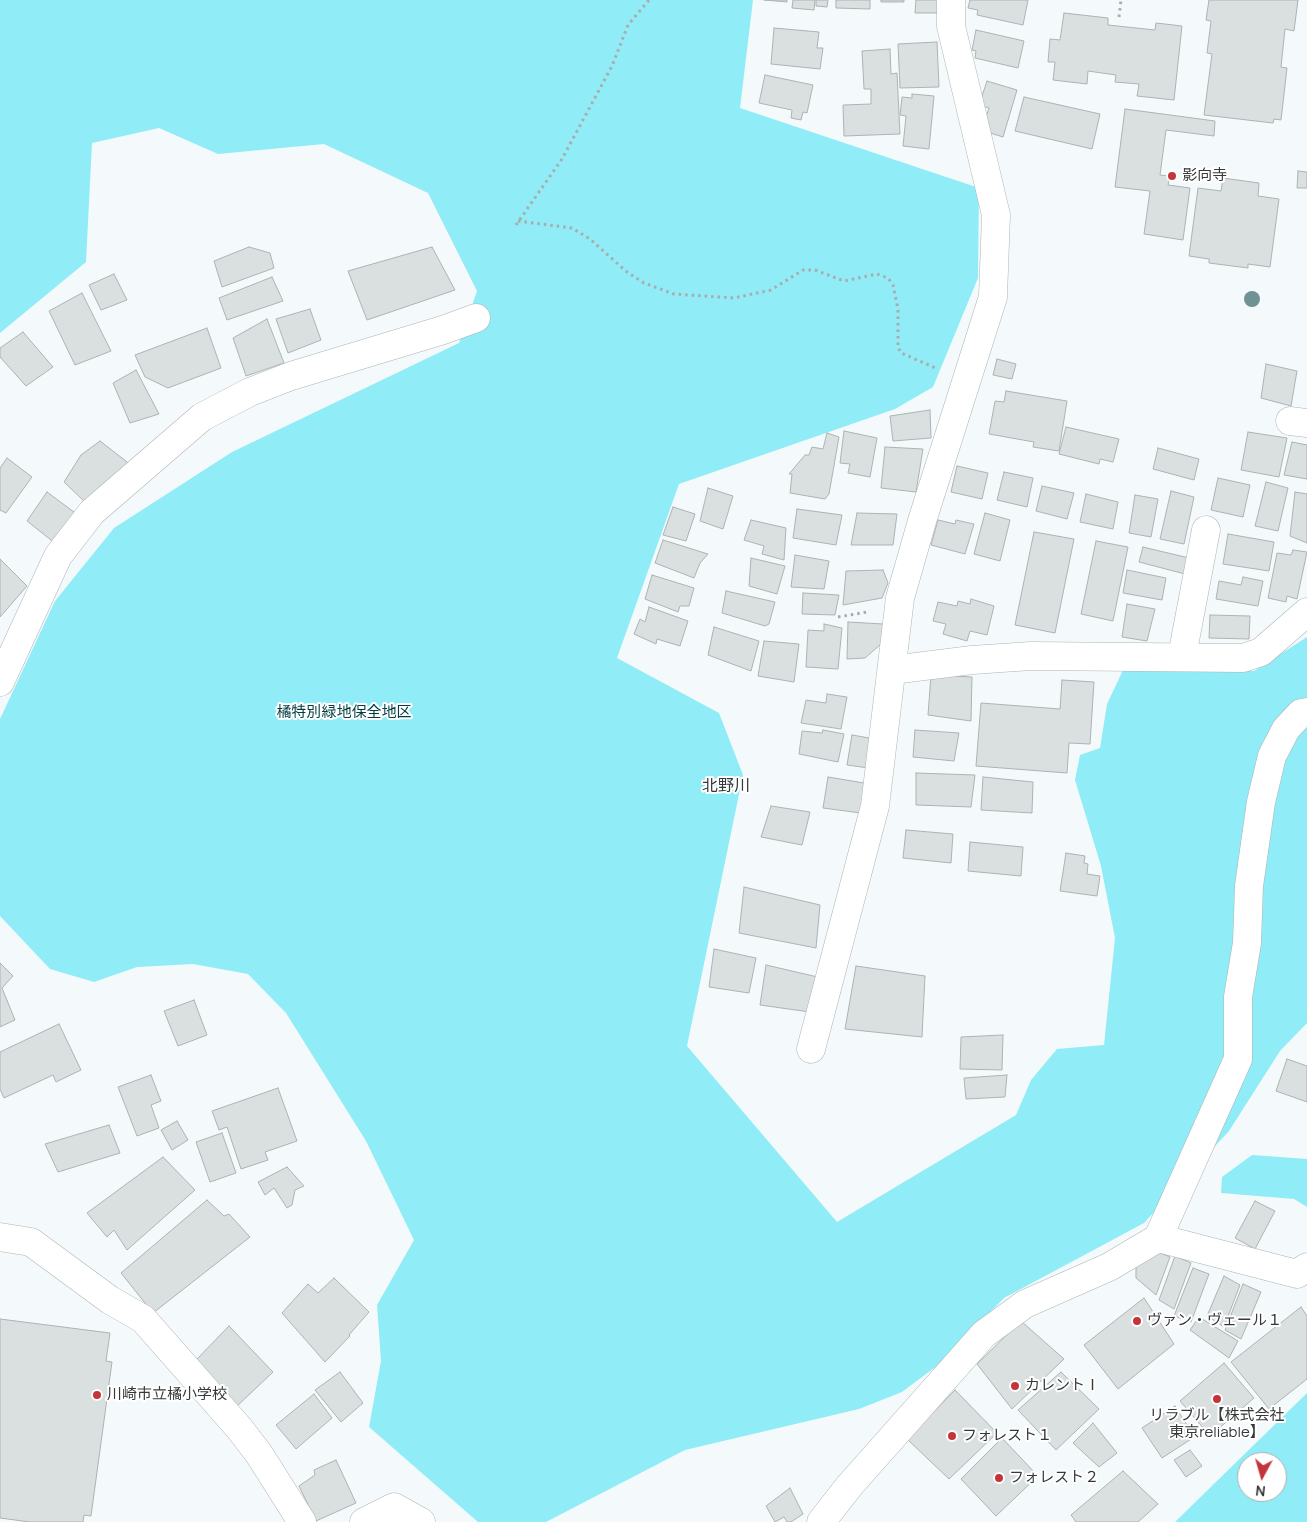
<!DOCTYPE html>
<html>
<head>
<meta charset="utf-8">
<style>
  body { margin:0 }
  #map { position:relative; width:1307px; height:1522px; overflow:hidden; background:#f4fafb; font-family:Manrope,sans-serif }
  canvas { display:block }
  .north { position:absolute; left:1237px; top:1452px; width:50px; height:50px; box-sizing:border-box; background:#fff; border:1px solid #afafb0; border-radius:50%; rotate:186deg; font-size:14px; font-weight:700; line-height:20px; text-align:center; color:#363839 }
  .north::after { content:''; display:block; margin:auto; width:18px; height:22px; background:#c4353a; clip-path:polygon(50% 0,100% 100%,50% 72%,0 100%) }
</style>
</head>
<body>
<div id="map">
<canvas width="1307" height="1522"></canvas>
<div class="north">N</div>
</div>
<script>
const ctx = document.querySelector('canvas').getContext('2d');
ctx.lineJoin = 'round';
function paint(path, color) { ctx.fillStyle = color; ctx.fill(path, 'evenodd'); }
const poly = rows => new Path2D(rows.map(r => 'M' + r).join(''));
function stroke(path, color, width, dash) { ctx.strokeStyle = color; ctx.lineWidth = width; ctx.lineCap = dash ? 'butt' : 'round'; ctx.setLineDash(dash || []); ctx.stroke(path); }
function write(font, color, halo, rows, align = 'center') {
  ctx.font = font + ' Manrope,"Noto Sans JP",sans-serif'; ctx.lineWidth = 4; ctx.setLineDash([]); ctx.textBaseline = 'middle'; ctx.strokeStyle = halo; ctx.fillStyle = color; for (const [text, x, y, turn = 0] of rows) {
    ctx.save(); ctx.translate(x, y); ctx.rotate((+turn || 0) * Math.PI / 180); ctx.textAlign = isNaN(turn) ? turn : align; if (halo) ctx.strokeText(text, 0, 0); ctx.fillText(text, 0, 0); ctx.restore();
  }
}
const green = poly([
  [0,0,753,0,740,108,979,188,978,278,933,387,895,409,679,484,617,658,719,713,743,775,687,1046,837,1222,1016,1115,1031,1080,1057,1049,1104,1045,1115,938,1101,866,1075,780,1080,755,1100,748,1107,704,1123,670,1254,671,1307,637,1307,1023,1280,1051,1229,1131,1144,1223,1004,1298,938,1365,902,1392,859,1409,685,1450,546,1522,478,1522,369,1427,381,1361,377,1305,414,1240,366,1141,286,1013,248,974,193,964,137,967,94,982,50,969,0,916,0,719,55,601,114,528,232,452,459,343,477,291,428,193,324,144,218,154,159,128,92,143,86,262,0,333],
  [1252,1155,1307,1159,1307,1207,1294,1199,1221,1193,1222,1177],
  [1307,1393,1307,1522,1175,1522],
  [1247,1462,1277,1462,1277,1492,1247,1492]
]);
const building = poly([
  [764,0,787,0,787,2,764,0],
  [793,0,815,0,814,10,792,8,793,0],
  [816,0,828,0,827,7,816,6,816,0],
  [836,0,870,0,870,9,836,8,836,0],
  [881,0,904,0,904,2,881,2,881,0],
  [916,0,938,0,938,13,915,13,916,0],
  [970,0,1028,0,1023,25,977,15,978,10,968,8,970,0],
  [1209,0,1298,0,1294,31,1285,29,1281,67,1287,68,1281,120,1274,119,1273,123,1204,115,1212,54,1207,53,1211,21,1206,20,1209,0],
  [1064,13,1108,18,1108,25,1155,30,1156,23,1182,26,1174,100,1137,96,1139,84,1115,82,1116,75,1088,71,1087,84,1053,80,1055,62,1048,62,1050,39,1060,40,1064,13],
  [774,28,819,32,817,48,823,48,820,69,771,64,774,28],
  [976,30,1024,41,1018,68,975,58,976,51,972,50,976,30],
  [937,42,939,87,900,88,898,44,937,42],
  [890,49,891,74,897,73,900,134,844,136,843,105,871,104,871,89,864,89,862,51,890,49],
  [765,75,813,85,807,113,803,112,801,120,791,118,792,110,759,103,765,75],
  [987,81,1017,90,1003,137,987,132,989,124,984,123,989,108,979,105,987,81],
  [912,94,934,96,929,149,903,146,906,116,900,115,902,97,912,98,912,94],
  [1024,97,1100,114,1092,149,1015,131,1024,97],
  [1125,109,1215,121,1214,136,1166,130,1160,175,1170,176,1168,185,1190,188,1183,240,1144,234,1150,191,1115,187,1125,109],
  [1298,171,1307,172,1307,188,1297,188,1298,171],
  [1223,178,1259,183,1258,196,1279,199,1270,267,1248,264,1248,268,1209,263,1209,259,1189,256,1198,188,1221,191,1223,178],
  [249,247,270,253,274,268,222,287,214,261,249,247],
  [432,247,455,290,367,320,348,271,432,247],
  [114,274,127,300,101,310,89,285,114,274],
  [272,277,283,301,227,320,219,298,272,277],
  [82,293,111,351,75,365,49,311,82,293],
  [310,309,321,340,288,353,276,319,310,309],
  [267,319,284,363,246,376,233,338,267,319],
  [207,328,221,368,168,388,145,377,135,355,207,328],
  [23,332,53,367,26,386,0,357,0,348,23,332],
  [997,359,1016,364,1012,379,993,375,997,359],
  [1266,364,1297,371,1291,406,1261,398,1266,364],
  [136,370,159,414,130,423,113,383,136,370],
  [1006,391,1067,401,1059,451,1033,447,1034,442,989,434,995,401,1004,402,1006,391],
  [930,410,931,438,893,441,890,416,930,410],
  [1066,427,1119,439,1113,462,1100,459,1099,464,1059,454,1066,427],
  [844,431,877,438,870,477,848,473,850,464,840,463,844,431],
  [1248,432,1287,438,1279,477,1241,470,1248,432],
  [827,433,839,437,829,494,825,499,790,493,792,474,789,474,805,455,809,455,812,447,823,449,827,433],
  [100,441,131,465,86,503,64,482,81,455,100,441],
  [1292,442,1307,445,1307,479,1284,475,1292,442],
  [885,447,923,449,916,492,881,488,885,447],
  [1158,448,1199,459,1194,480,1153,469,1158,448],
  [7,458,32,477,6,513,0,510,0,468,7,458],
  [957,466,988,473,982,499,951,492,957,466],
  [1004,472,1033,478,1027,507,997,500,1004,472],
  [1218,478,1250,485,1243,517,1211,510,1218,478],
  [1266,482,1288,488,1278,531,1255,526,1266,482],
  [1042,486,1074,493,1067,519,1036,511,1042,486],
  [708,488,733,496,723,529,700,521,708,488],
  [1171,491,1194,497,1184,544,1160,539,1171,491],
  [47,492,78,515,56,544,27,521,47,492],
  [1295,492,1307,494,1307,543,1290,536,1295,492],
  [1086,494,1118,502,1113,529,1080,522,1086,494],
  [1135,495,1158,499,1151,537,1129,533,1135,495],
  [673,507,695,514,686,541,663,535,673,507],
  [797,509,842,515,836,545,793,538,797,509],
  [857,513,897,514,893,545,851,545,857,513],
  [985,513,1010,520,1000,561,974,554,985,513],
  [751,520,786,528,784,560,762,554,764,546,744,540,751,520],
  [938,520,955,524,956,520,974,524,965,554,931,545,938,520],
  [1034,532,1074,539,1055,633,1015,625,1034,532],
  [1228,534,1274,542,1269,571,1223,564,1228,534],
  [663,540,708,554,700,563,694,578,655,563,663,540],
  [1096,541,1128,547,1113,621,1081,614,1096,541],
  [1143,547,1189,558,1185,574,1139,562,1143,547],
  [1293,550,1307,552,1297,599,1287,596,1286,602,1268,598,1277,553,1291,555,1293,550],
  [795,555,829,561,824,589,791,587,795,555],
  [751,558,785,566,777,594,749,586,751,558],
  [0,559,27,586,0,617,0,559],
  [883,570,888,583,882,598,843,605,846,571,883,570],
  [1127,570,1166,578,1162,600,1123,593,1127,570],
  [652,575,694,588,689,606,680,606,678,612,645,599,652,575],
  [1243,577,1263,581,1258,606,1216,599,1219,581,1241,585,1243,577],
  [726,591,775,602,769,624,765,626,722,613,726,591],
  [803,593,839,595,835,615,802,614,803,593],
  [971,599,994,606,987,635,970,631,967,641,943,634,946,624,933,621,938,602,957,606,958,601,970,604,971,599],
  [1127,604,1155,609,1147,641,1122,637,1127,604],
  [649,607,688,621,680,646,657,639,656,644,634,634,640,619,645,622,649,607],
  [1210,615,1250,616,1249,639,1209,638,1210,615],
  [848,622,883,624,881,644,865,658,847,659,848,622],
  [824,624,842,628,838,669,806,667,808,630,824,631,824,624],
  [714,627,759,641,751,671,708,655,714,627],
  [764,641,799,644,794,682,758,676,764,641],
  [931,675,972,677,971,721,928,715,931,675],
  [1062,680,1094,682,1090,744,1069,743,1067,773,976,766,981,703,1060,709,1062,680],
  [827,694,847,697,841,729,801,723,806,700,826,703,827,694],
  [823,730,844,734,838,762,799,754,802,731,822,733,823,730],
  [915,730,959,733,954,761,913,757,915,730],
  [852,735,881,740,876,769,847,765,852,735],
  [916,773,975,775,971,807,916,805,916,773],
  [828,777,864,783,861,813,823,808,828,777],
  [983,777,1033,782,1032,813,981,810,983,777],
  [771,806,810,812,802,845,761,837,771,806],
  [906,830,953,834,951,863,903,858,906,830],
  [970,842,1023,847,1021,876,968,871,970,842],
  [1066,853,1085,856,1084,863,1088,864,1087,874,1100,876,1097,896,1060,891,1066,853],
  [744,887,820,905,816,948,739,933,744,887],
  [714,949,756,958,749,993,709,987,714,949],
  [0,963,13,976,2,988,15,1020,0,1027,0,963],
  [766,965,822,978,817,1013,760,1005,766,965],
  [856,966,925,976,922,1037,845,1029,856,966],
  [194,1000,207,1035,178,1046,164,1011,194,1000],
  [59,1024,81,1070,56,1082,53,1075,4,1098,0,1089,0,1052,59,1024],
  [1003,1035,1002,1070,960,1069,961,1037,1003,1035],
  [1287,1059,1307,1066,1307,1102,1276,1091,1287,1059],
  [151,1075,161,1101,151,1105,159,1128,137,1136,118,1087,151,1075],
  [1007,1075,1005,1097,966,1099,964,1078,1007,1075],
  [278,1088,297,1141,265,1152,268,1160,241,1169,227,1127,219,1130,212,1111,278,1088],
  [177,1121,188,1140,172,1150,161,1130,177,1121],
  [109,1125,120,1153,58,1172,45,1144,109,1125],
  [222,1133,236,1173,210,1182,196,1142,222,1133],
  [163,1157,195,1190,127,1250,114,1230,107,1237,87,1213,163,1157],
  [287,1167,304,1186,295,1190,292,1205,287,1208,274,1188,265,1195,258,1182,287,1167],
  [207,1200,224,1216,229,1214,250,1237,153,1313,121,1273,207,1200],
  [1255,1201,1275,1211,1255,1249,1235,1238,1255,1201],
  [1156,1251,1170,1257,1156,1295,1136,1278,1136,1262,1156,1251],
  [1175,1256,1191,1263,1174,1309,1159,1300,1175,1256],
  [1193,1268,1209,1274,1191,1322,1174,1316,1193,1268],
  [1224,1276,1240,1285,1224,1327,1207,1316,1224,1276],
  [334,1278,369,1312,349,1335,350,1336,325,1362,282,1313,308,1284,318,1293,334,1278],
  [1243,1284,1261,1292,1241,1339,1225,1330,1243,1284],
  [1144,1298,1174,1344,1118,1389,1084,1345,1144,1298],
  [1301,1307,1307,1316,1307,1379,1269,1409,1231,1362,1301,1307],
  [1199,1317,1238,1341,1229,1358,1190,1330,1199,1317],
  [0,1319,110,1333,106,1361,112,1362,91,1516,84,1515,83,1522,30,1522,0,1518,0,1319],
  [1021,1321,1064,1359,1012,1409,977,1364,1021,1321],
  [229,1326,273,1372,235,1408,195,1361,229,1326],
  [1224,1363,1254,1398,1210,1436,1180,1401,1224,1363],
  [340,1372,363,1403,341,1422,315,1390,340,1372],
  [1061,1372,1099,1409,1056,1450,1018,1410,1061,1372],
  [955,1390,997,1433,949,1479,907,1439,955,1390],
  [314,1394,332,1418,296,1449,276,1425,314,1394],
  [1175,1406,1187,1425,1191,1423,1199,1434,1162,1458,1142,1428,1175,1406],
  [1093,1423,1117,1453,1099,1467,1073,1443,1093,1423],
  [1002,1438,1038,1476,996,1516,961,1479,1002,1438],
  [1190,1450,1202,1466,1186,1477,1174,1460,1190,1450],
  [336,1460,356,1503,316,1521,299,1486,315,1475,314,1470,336,1460],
  [1123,1471,1158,1504,1138,1522,1076,1522,1071,1515,1123,1471],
  [790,1488,803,1514,791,1522,787,1522,784,1517,775,1522,766,1506,790,1488]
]);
const path = poly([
  [1119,17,1121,0],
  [518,221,572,228,590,239,627,272,644,283,674,294,734,298,771,290,803,270,815,270,844,281,877,274,888,278,893,285,898,309,898,347,901,353,938,369],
  [516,225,562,159,612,66,628,25,649,0],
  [838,617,867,612]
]);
const minor = poly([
  [1290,421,1307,423],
  [1182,656,1206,530],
  [892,670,972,660,1031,656,1243,658,1261,652,1307,612],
  [0,682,58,556,92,512,202,417,250,392,291,376,443,330,476,318],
  [811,1049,875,806,900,598,922,521,993,297,996,215,951,26,951,0],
  [0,1237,31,1242,110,1300,143,1319,239,1428,259,1454,302,1522],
  [1158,1238,1297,1274,1307,1267],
  [364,1522,394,1507,421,1522],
  [821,1522,850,1485,984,1334,1025,1304,1109,1267,1158,1238,1238,1059,1238,997,1247,943,1249,886,1261,802,1272,756,1286,729,1301,713,1307,712]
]);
const trees = [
  [1252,299]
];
const markers = [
  [1172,176,5,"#c4353a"],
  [1137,1321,5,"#c4353a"],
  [1015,1386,5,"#c4353a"],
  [97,1395,5,"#c4353a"],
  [1217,1399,5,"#c4353a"],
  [952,1436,5,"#c4353a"],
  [999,1478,5,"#c4353a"]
];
const poiNames = [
  ["影向寺",1182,176],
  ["ヴァン・ヴェール１",1147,1321],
  ["カレントⅠ",1025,1386],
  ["川崎市立橘小学校",107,1395],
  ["リラブル【株式会社",1217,1416,"center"],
  ["東京reliable】",1217,1433,"center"],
  ["フォレスト１",962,1436],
  ["フォレスト２",1009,1478]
];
const parkNames = [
  ["橘特別緑地保全地区",344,713]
];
const neighbourhoodNames = [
  ["北野川",726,787]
];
paint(green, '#90ecf6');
paint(building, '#dadfe0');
stroke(building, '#adb2b3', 1);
stroke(minor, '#aeb4b4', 29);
stroke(path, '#a8acad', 3, [2.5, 4]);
stroke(minor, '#fff', 28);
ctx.fillStyle = '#6f9295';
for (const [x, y] of trees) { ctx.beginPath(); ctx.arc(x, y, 8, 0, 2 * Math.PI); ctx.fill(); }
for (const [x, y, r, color] of markers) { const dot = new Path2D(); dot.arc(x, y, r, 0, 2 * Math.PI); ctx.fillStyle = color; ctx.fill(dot); stroke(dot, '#fff', 2); }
write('15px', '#363839', '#fff', poiNames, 'left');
write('15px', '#033d42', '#fff', parkNames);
write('16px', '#363839', '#fff', neighbourhoodNames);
</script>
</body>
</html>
